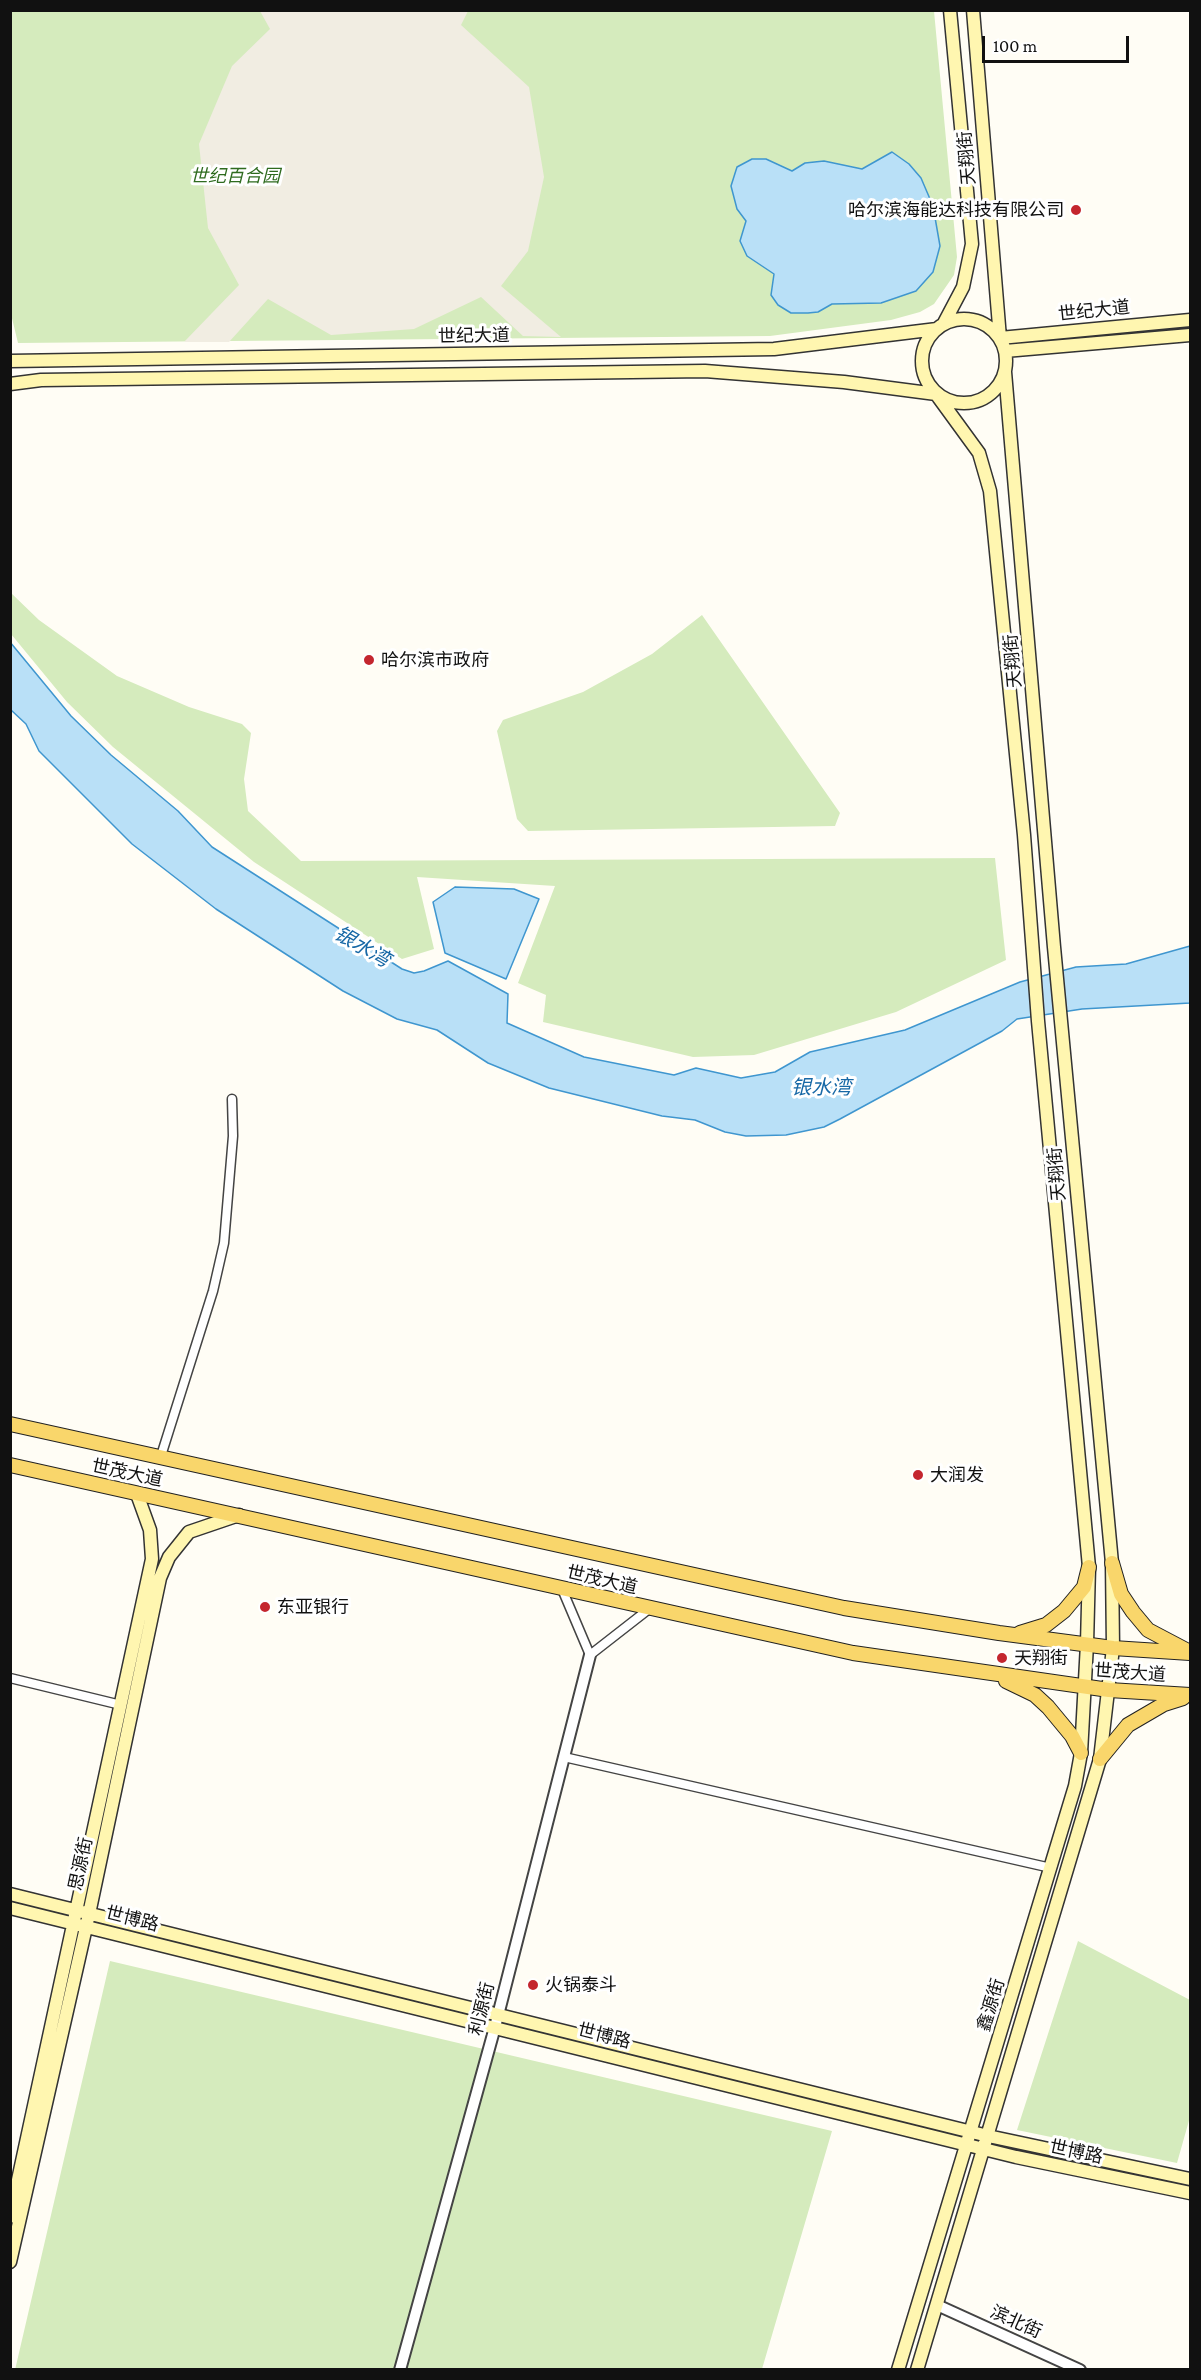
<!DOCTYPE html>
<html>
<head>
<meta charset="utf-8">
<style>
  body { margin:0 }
  #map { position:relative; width:1201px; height:2380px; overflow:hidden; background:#fffdf5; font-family:"Crimson Pro",serif }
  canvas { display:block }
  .frame { position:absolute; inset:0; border:12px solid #111; pointer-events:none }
  .scale { position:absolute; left:982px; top:36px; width:147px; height:27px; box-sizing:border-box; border:3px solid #111; border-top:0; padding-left:8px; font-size:18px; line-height:21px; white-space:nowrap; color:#111; -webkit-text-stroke:4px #fff; paint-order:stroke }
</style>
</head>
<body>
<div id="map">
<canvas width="1201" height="2380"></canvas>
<div class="frame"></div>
<div class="scale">100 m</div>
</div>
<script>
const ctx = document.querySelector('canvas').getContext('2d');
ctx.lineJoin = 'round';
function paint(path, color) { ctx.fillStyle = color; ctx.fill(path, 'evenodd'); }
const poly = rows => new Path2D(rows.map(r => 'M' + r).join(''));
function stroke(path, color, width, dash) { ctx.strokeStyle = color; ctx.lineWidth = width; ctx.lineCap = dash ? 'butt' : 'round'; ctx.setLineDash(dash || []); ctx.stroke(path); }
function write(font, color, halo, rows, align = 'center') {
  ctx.font = font + ' "Crimson Pro","Noto Sans SC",serif'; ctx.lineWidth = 6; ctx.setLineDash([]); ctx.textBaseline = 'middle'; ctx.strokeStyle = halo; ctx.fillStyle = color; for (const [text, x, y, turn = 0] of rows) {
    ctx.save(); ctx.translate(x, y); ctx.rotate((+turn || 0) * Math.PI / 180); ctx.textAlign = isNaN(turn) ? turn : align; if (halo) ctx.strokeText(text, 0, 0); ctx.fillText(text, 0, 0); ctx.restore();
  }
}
const green = poly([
  [10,11,934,11,957,257,954,275,934,304,920,312,891,320,770,336,18,343,10,310],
  [10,592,39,620,117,676,189,707,242,724,251,733,244,779,248,811,301,861,995,858,1006,960,896,1012,754,1055,693,1057,543,1022,546,995,518,983,555,886,417,877,434,949,402,959,254,862,113,747,67,702,11,634],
  [702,615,840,813,835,826,528,831,517,819,497,731,503,720,583,692,652,654],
  [1078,1941,1190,2000,1190,2117,1177,2163,1017,2130],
  [110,1961,832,2131,762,2369,15,2370]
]);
const plaza = poly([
  [260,11,468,11,461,25,529,87,544,177,528,251,501,286,561,337,523,336,481,297,414,329,331,335,268,299,229,342,184,342,239,285,208,228,199,144,232,66,270,29]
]);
const water = poly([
  [892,152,909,164,921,178,933,206,940,246,933,272,916,291,881,303,832,304,818,312,808,313,791,313,778,305,771,295,774,274,747,256,740,241,746,221,737,209,731,186,737,167,752,159,766,159,792,171,805,163,824,161,862,169,892,152],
  [10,642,71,716,111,755,178,811,212,847,402,969,414,973,424,971,448,961,508,994,507,1023,584,1057,674,1075,696,1068,741,1078,775,1072,810,1052,905,1030,1020,982,1076,967,1126,964,1190,946,1190,1003,1082,1009,1017,1019,1002,1031,840,1119,824,1127,786,1135,746,1136,725,1132,695,1120,662,1116,549,1088,488,1063,437,1030,397,1019,343,991,216,909,132,844,39,751,26,724,11,710,10,642],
  [455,887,514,889,539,899,506,979,445,953,433,902,455,887]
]);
const minor = poly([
  [160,1459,213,1291,224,1243,233,1136,232,1099],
  [562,1589,590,1655,649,1609],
  [10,1678,121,1705],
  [564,1757,1051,1868]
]);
const tertiary = poly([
  [937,2305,1080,2370],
  [400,2370,495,2027,590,1655]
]);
const secondary = poly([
  [973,10,1000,338,1190,320],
  '922 361a42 42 0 1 1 84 0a42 42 0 1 1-84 0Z',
  [944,323,963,287,972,244,950,10],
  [1005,351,1190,335],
  [10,361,774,349,937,329],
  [10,384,41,380,705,371,844,382,936,394,979,453,990,491,1024,835,1038,1021,1089,1567,1087,1644,1081,1753,1075,1786,898,2370],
  [10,1894,988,2136,1190,2179],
  [10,1908,1016,2157,1190,2193],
  [10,2217,152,1559,150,1530,137,1494],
  [10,2262,89,1914,160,1578,169,1557,189,1532,239,1515],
  [917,2370,1100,1759,1113,1648,1112,1563,1054,947,1005,372]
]);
const primary = poly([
  [10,1424,844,1608,999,1633,1113,1648,1190,1653],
  [10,1465,853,1653,1109,1690,1190,1695],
  [1112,1563,1121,1594,1133,1612,1148,1630,1186,1650],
  [1020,1633,1046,1625,1064,1611,1084,1587,1089,1567],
  [1006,1681,1035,1695,1048,1707,1072,1736,1081,1753],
  [1100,1759,1128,1725,1164,1704,1183,1698]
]);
const markers = [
  [1076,210,6,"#c4262e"],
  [369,660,6,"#c4262e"],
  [918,1475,6,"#c4262e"],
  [265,1607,6,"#c4262e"],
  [1002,1658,6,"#c4262e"],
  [533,1985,6,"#c4262e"]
];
const streetNames = [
  ["天翔街",967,158,-95],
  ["世纪大道",1094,311,-6],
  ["世纪大道",474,336,-1],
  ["天翔街",1013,661,-95],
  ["天翔街",1057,1174,-95],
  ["世茂大道",127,1473,12],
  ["世茂大道",602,1580,13],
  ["世茂大道",1130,1673,4],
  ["思源街",81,1864,-78],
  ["世博路",132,1919,14],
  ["鑫源街",991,2005,-73],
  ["利源街",482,2009,-76],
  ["世博路",604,2036,14],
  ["世博路",1076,2152,12],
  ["滨北街",1016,2322,24]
];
const parkNames = [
  ["世纪百合园",235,176]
];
const poiNames = [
  ["哈尔滨海能达科技有限公司",1064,210,"right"],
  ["哈尔滨市政府",381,660],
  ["大润发",930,1475],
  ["东亚银行",277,1607],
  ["天翔街",1014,1658],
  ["火锅泰斗",545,1985]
];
const waterNames = [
  ["银水湾",362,947,30],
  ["银水湾",821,1088]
];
paint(green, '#d5ebbd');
paint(plaza, '#f1ede2');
paint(water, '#b9e0f7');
stroke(water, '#3f96cf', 1.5);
stroke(minor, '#444', 11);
stroke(tertiary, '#444', 14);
stroke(secondary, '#333', 15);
stroke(primary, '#222', 16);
stroke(minor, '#fff', 8);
stroke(tertiary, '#fff', 10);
stroke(secondary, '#fff6b0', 12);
stroke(primary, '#f9d66b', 14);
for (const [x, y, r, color] of markers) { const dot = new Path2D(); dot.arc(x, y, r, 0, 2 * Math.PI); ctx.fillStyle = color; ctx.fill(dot); stroke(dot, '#fff', 2); }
write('18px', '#111', '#fff', streetNames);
write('italic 18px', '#2f6b1f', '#fff', parkNames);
write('18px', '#111', '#fff', poiNames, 'left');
write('italic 20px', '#1768a6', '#fff', waterNames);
</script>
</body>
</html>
